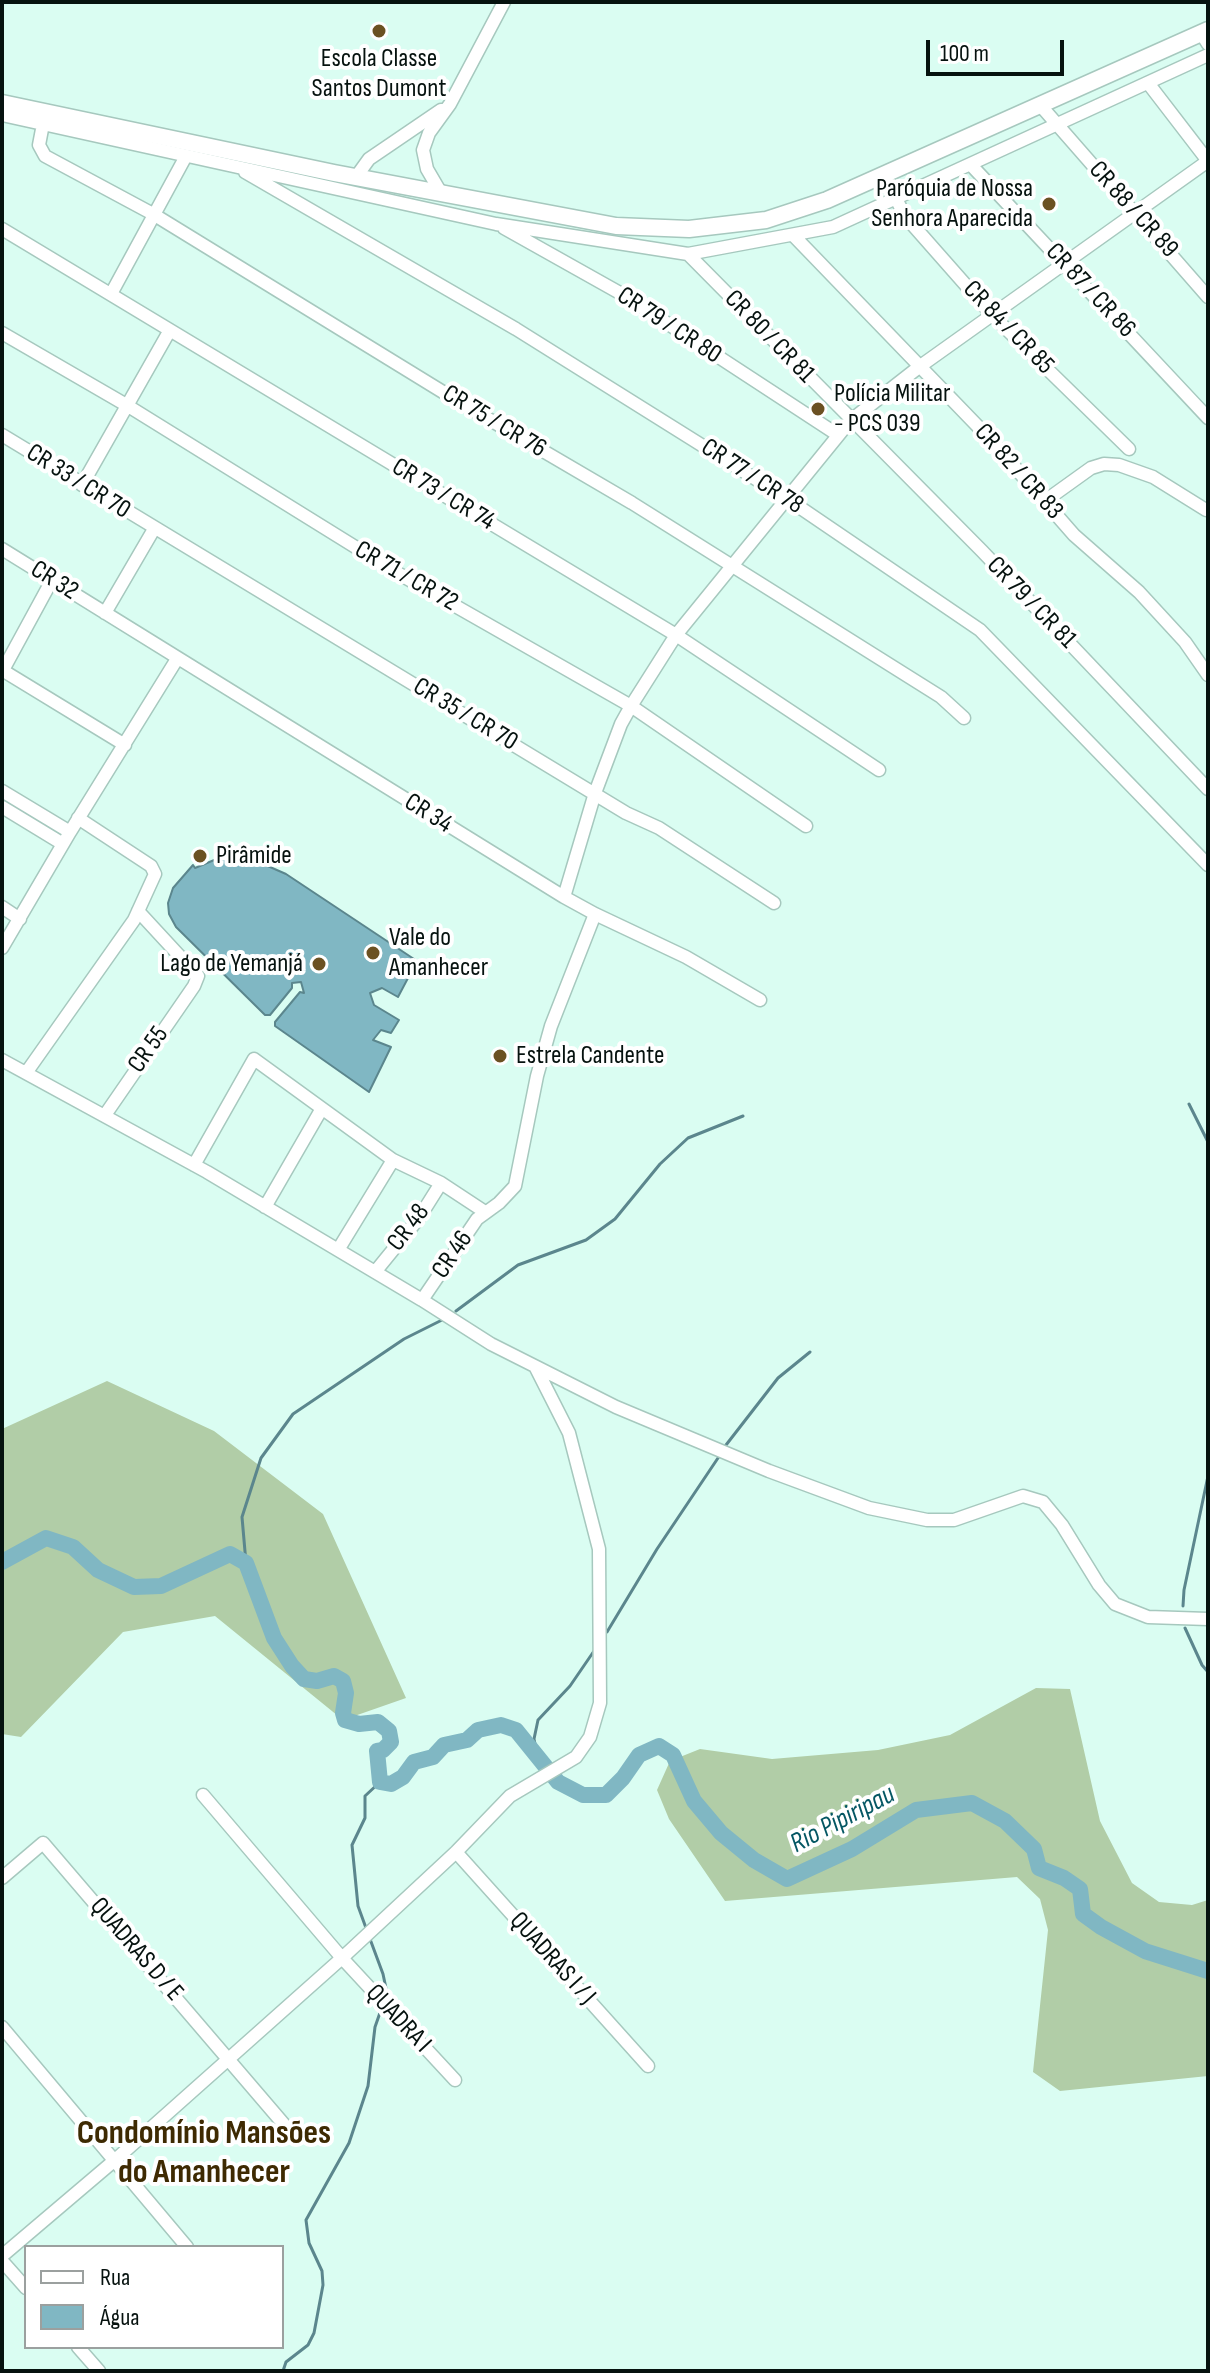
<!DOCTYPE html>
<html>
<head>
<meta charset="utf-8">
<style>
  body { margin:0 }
  #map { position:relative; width:1210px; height:2373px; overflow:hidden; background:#dafdf2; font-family:"Sofia Sans Condensed",sans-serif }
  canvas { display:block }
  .frame { position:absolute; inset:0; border:4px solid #06120f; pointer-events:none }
  .legend { position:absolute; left:24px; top:2245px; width:260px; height:104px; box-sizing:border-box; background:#fff; border:2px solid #9ba09f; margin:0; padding:10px 14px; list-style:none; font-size:24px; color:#06120f }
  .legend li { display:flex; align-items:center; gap:16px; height:40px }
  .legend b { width:40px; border:2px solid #9ba09f }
  .scale { position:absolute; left:926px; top:40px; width:138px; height:36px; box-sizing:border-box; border:4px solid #06120f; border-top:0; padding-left:10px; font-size:24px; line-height:28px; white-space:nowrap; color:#06120f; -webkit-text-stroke:6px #fff; paint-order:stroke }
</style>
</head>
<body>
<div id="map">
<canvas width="1210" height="2373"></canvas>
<div class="frame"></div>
<ul class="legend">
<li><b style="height:10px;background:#fff"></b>Rua</li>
<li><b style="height:22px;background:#80b7c3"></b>Água</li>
</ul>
<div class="scale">100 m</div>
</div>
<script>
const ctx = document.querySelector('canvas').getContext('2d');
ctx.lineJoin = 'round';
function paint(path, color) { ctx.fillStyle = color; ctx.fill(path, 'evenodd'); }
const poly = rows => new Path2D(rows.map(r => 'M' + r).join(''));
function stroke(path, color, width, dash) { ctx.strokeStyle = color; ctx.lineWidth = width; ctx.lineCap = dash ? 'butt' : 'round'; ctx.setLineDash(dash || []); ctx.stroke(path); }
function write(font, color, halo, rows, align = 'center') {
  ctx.font = font + ' "Sofia Sans Condensed",sans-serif'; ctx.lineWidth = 8; ctx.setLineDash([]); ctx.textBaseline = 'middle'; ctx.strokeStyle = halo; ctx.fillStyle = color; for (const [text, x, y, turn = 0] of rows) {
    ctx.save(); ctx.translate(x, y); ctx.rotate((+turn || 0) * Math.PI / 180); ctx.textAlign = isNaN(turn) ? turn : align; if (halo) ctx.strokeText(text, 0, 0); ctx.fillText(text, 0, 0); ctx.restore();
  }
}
const forest = poly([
  [107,1381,214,1431,323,1514,406,1698,343,1720,215,1616,123,1632,21,1737,2,1734,2,1429],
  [1036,1688,1070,1689,1100,1821,1132,1883,1159,1902,1192,1905,1208,1900,1208,2076,1060,2091,1033,2072,1048,1930,1040,1899,1017,1877,725,1901,669,1819,657,1790,670,1761,700,1749,772,1759,878,1750,950,1735]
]);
const water = poly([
  [219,858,254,860,286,874,417,961,398,997,382,988,370,993,374,1005,399,1020,391,1033,381,1030,373,1040,391,1047,369,1092,275,1026,275,1022,300,992,304,993,301,982,292,983,292,988,270,1015,265,1015,176,927,169,914,168,903,173,888,193,865,195,868,219,858]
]);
const stream = poly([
  [1189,1104,1208,1142],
  [456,1311,518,1265,586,1240,615,1219,660,1164,688,1138,743,1116],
  [726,1445,778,1378,810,1352],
  [246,1563,242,1517,261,1458,293,1414,404,1339,442,1320],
  [1183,1606,1184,1590,1208,1476],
  [1185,1628,1202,1665,1208,1672],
  [607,1632,657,1549,718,1458],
  [538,1758,534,1739,538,1720,570,1686,594,1651],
  [366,1928,358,1906,352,1845,365,1818,365,1796,380,1782],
  [370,1939,383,1974,387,1993,384,2000],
  [283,2371,286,2362,308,2345,314,2333,323,2285,322,2271,309,2243,306,2220,349,2143,368,2086,375,2027,382,2007]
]);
const river = poly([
  [2,1562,46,1538,73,1547,98,1570,134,1587,161,1586,230,1554,246,1563,274,1638,292,1666,304,1679,317,1681,334,1676,343,1681,346,1693,343,1713,345,1720,359,1724,378,1722,389,1731,391,1742,383,1750,377,1751,380,1782,391,1784,403,1777,414,1762,433,1757,444,1745,467,1740,478,1730,501,1725,516,1730,558,1782,583,1795,606,1795,623,1778,639,1755,659,1746,673,1755,694,1801,721,1833,754,1860,787,1879,852,1849,916,1810,972,1803,1005,1821,1034,1849,1039,1868,1064,1878,1080,1889,1083,1914,1101,1927,1145,1951,1208,1971]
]);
const minor = poly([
  [1201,33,1208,44],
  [1148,83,1208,161],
  [1041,106,1208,297],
  [2,115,496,224,688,254,833,227,1208,55],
  [43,124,39,145,45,156,153,214,451,397,632,503,941,697,964,718],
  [971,165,1208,418],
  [245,172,516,329,786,498,980,630,1208,865],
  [356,177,369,159,441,110],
  [441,193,427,169,423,150,429,133,450,104,504,2],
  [896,198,904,215,993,316,1129,449],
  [504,228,627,297,838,435],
  [2,229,676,635,879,770],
  [793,235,991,440,1074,535,1139,592,1185,642,1208,675],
  [688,254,982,551,1208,789],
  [111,294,186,156],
  [2,333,128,406,394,571,631,706,806,826],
  [2,435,626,813,659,828,774,903],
  [82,485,170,330],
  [1045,501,1091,468,1104,464,1119,465,1153,477,1206,510],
  [2,549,564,897,595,914,686,957,760,1000],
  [105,613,154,529],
  [2,670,125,745],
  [2,672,52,580],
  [2,791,70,832],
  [2,807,63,844],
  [564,897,595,793,621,724,631,706,676,635,850,421,919,367,1208,161],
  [2,907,20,919],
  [2,948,70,832,177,659],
  [2,1060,207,1172,422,1300,491,1344,616,1407,769,1471,869,1508,927,1520,954,1520,1023,1496,1043,1502,1062,1525,1099,1585,1115,1604,1148,1617,1208,1619],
  [26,1073,134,920,155,874,151,866,78,818],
  [105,1115,194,986,198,976,138,911],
  [194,1165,254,1059,393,1160,441,1183,485,1212],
  [265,1207,321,1110],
  [338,1250,393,1160],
  [375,1272,419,1218,441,1183],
  [422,1300,477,1219,499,1203,515,1186,537,1076,551,1026,595,914],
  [203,1795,342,1958,455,2080],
  [456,1852,648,2066],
  [2,1878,43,1843,293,2135],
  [2,2027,187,2247],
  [2,2256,115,2160,342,1958,456,1852,510,1796,576,1757,590,1737,600,1703,599,1549,569,1433,536,1368],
  [2,2261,26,2288],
  [78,2347,99,2371]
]);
const major = poly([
  [2,103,334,173,616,226,689,229,766,220,827,200,1208,30]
]);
const markers = [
  [379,31,8,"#6b5122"],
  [1049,204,8,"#6b5122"],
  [818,409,8,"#6b5122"],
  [200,856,8,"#6b5122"],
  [373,953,8,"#6b5122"],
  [319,964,8,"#6b5122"],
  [500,1056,8,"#6b5122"]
];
const poiNames = [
  ["Escola Classe",379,59,"center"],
  ["Santos Dumont",379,89,"center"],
  ["Paróquia de Nossa",1033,189,"right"],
  ["Senhora Aparecida",1033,219,"right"],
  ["Polícia Militar",834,394],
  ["- PCS 039",834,424],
  ["Pirâmide",216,856],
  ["Vale do",389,938],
  ["Amanhecer",389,968],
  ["Lago de Yemanjá",303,964,"right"],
  ["Estrela Candente",516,1056]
];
const streetNames = [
  ["CR 88 / CR 89",1133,210,48],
  ["CR 87 / CR 86",1090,291,47],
  ["CR 79 / CR 80",669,326,33],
  ["CR 84 / CR 85",1008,328,46],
  ["CR 80 / CR 81",769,337,46],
  ["CR 75 / CR 76",494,422,31],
  ["CR 82 / CR 83",1018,472,48],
  ["CR 77 / CR 78",752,477,33],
  ["CR 33 / CR 70",78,482,32],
  ["CR 73 / CR 74",443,495,31],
  ["CR 71 / CR 72",406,577,30],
  ["CR 32",54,581,32],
  ["CR 79 / CR 81",1031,603,46],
  ["CR 35 / CR 70",465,715,31],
  ["CR 34",428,814,32],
  ["CR 55",149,1050,-55],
  ["CR 48",409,1228,-53],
  ["CR 46",453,1255,-56],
  ["QUADRAS D / E",136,1950,49],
  ["QUADRAS I / J",552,1959,48],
  ["QUADRA I",398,2019,47]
];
const waterNames = [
  ["Rio Pipiripau",843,1820,-28]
];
const districtNames = [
  ["Condomínio Mansões",204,2134],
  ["do Amanhecer",204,2173]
];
paint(forest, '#b1cda7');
paint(water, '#80b7c3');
stroke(water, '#5b868d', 2);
stroke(stream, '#5b868d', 3);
stroke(river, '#80b7c3', 16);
stroke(minor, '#a6c8be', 15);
stroke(major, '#a6c8be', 19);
stroke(minor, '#fff', 12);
stroke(major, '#fff', 16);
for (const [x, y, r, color] of markers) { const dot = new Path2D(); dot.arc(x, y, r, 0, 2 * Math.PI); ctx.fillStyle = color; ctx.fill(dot); stroke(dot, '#fff', 3); }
write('26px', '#06120f', '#fff', poiNames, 'left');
write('26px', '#06120f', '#fff', streetNames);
write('italic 28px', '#055764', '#fff', waterNames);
write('bold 34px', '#3e2a02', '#fff', districtNames);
</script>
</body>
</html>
